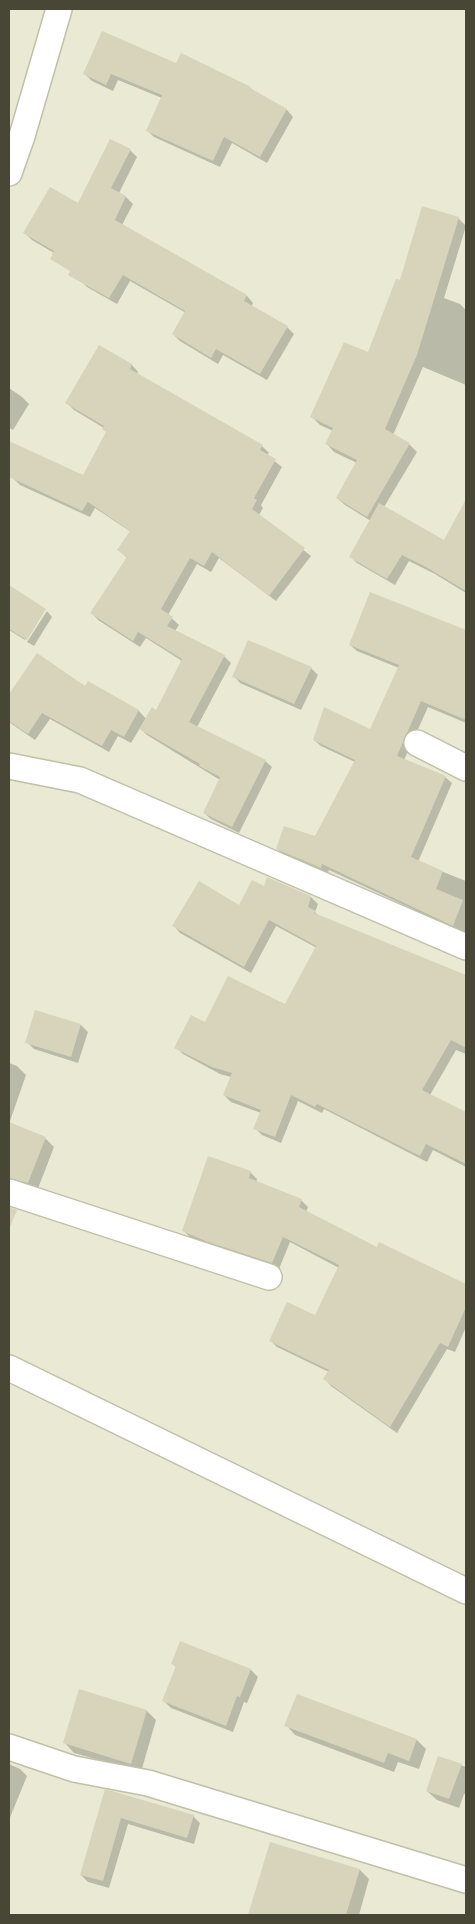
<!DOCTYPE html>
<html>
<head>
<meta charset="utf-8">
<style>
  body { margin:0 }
  #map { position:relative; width:475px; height:1924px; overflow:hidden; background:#f5f4e7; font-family:"Nunito Sans",sans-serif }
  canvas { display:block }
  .frame { position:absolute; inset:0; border:10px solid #484635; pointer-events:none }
</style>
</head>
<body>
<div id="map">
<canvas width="475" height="1924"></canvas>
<div class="frame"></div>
</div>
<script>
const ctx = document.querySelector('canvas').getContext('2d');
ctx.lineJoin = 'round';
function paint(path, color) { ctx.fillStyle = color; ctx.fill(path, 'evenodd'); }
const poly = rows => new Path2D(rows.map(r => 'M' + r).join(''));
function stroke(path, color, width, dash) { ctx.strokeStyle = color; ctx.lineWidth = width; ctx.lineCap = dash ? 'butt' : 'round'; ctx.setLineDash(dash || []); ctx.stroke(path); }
const residential = poly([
  [9,9,466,9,466,1915,9,1915]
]);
const shadow = poly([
  [182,54,250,88,255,92,287,110,293,117,267,163,232,143,220,167,154,137,147,130,162,98,118,80,113,91,92,81,85,74,177,65],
  [130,150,137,157,119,193,126,197,133,204,122,225,247,296,253,303,251,307,287,327,294,334,267,380,223,355,218,364,180,341,173,334,186,313,130,281,117,304,87,287,54,253,32,240,25,233,78,204],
  [458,218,466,226,444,298,460,304,466,310,466,385,423,367,393,435,409,444,417,452,384,507,444,542,466,502,466,593,435,574,409,561,395,585,357,563,350,556,371,521,345,505,337,498,357,463,334,452,327,444,333,431,320,425,312,417,369,354,400,282],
  [100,347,132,365,138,372,137,374,262,446,269,453,267,455,282,467,261,505,263,508,259,515,311,556,276,601,219,558,211,572,197,564,168,615,179,625,175,631,224,656,231,663,197,727,265,761,272,767,239,833,211,819,204,813,220,780,147,735,140,728,131,743,118,736,109,752,50,719,35,740,9,722,9,696,37,655,85,688,88,683,139,711,146,719,156,711,182,661,146,638,140,647,98,620,92,613,127,558,119,550,131,532,95,508,90,517,20,485,13,478,83,477,107,433,104,428,74,410,67,403],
  [9,388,22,397,29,404,13,430,9,428],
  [9,587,45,610,25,640,9,630],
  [371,593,466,632,466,723,428,707,404,760,445,777,452,783,418,862,466,881,466,934,329,870,327,874,284,856,278,849,315,837,355,762,321,746,314,740,371,731,399,668,357,651,350,645],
  [47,611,52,617,34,646,27,642],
  [311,668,318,675,301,710,240,683,234,676],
  [265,888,311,897,318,904,315,912,320,917,466,990,466,1054,456,1050,430,1095,466,1114,466,1167,433,1150,427,1162,324,1109,322,1113,298,1101,281,1143,262,1135,255,1128,261,1113,231,1102,224,1095,231,1077,220,1074,183,1054,176,1047,205,1023,286,1006,317,948,276,926,251,973,180,933,174,926,239,906],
  [81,1025,88,1032,78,1063,34,1049,27,1042],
  [9,1063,17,1066,26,1075,9,1124,45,1138,54,1147,37,1191,9,1185],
  [250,1172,257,1179,256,1182,301,1200,308,1207,306,1212,378,1249,380,1244,466,1285,466,1327,455,1352,447,1349,397,1433,331,1386,325,1379,329,1372,277,1347,270,1340,316,1317,339,1268,290,1242,279,1269,216,1248,190,1237,183,1230],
  [181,1643,251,1670,258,1677,247,1703,244,1702,233,1732,171,1708,164,1701,177,1668,173,1664],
  [80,1690,147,1711,156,1720,141,1772,74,1753,65,1743],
  [286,1725,417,1740,426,1749,419,1769,398,1762,394,1772,295,1735],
  [439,1757,466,1767,466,1794,464,1794,459,1808,437,1800,427,1791],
  [9,1764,20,1769,27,1776,9,1820],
  [105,1791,193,1816,200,1823,194,1844,128,1824,109,1888,88,1882,81,1875],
  [271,1843,360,1870,369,1879,359,1915,249,1915]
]);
const building = poly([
  [102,31,176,63,181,53,251,87,250,88,287,109,260,157,224,137,213,161,146,131,162,95,111,74,106,85,83,74],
  [110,139,131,149,111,188,126,196,115,220,247,295,244,301,288,326,260,374,216,349,211,358,172,334,185,311,123,275,109,298,68,275,70,271,50,259,54,251,23,233,50,187,78,203],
  [422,206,459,217,417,355,385,429,410,443,367,517,336,498,357,460,325,444,333,428,310,417,344,342,368,352,396,279,400,280],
  [99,345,132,364,130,369,263,445,260,450,276,459,254,498,257,500,252,509,305,548,269,596,212,552,204,566,190,558,161,609,173,617,167,626,225,655,189,722,266,760,232,827,203,813,220,777,199,766,200,764,139,729,152,707,156,710,182,659,138,632,133,641,90,613,127,557,117,550,130,531,88,502,82,511,9,477,9,441,83,475,106,432,102,429,104,426,65,403],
  [466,499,466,591,426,567,402,555,387,579,349,557,379,503,444,540],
  [9,585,46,609,27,640,9,629],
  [370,592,466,630,466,720,421,701,397,756,446,776,411,857,443,871,436,889,463,900,453,926,322,864,321,868,276,849,284,826,315,836,355,760,313,740,324,707,370,729,399,665,349,645],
  [248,640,312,667,294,704,232,677],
  [37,653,85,686,88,681,139,710,124,737,111,730,102,746,42,713,28,734,9,721,9,694],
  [267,877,311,896,308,907,316,911,314,913,466,975,466,1048,451,1040,422,1090,466,1112,466,1164,426,1144,420,1156,317,1104,315,1107,291,1095,275,1137,253,1129,261,1110,223,1095,232,1073,212,1067,174,1048,191,1015,205,1022,228,976,285,1004,316,946,269,920,244,967,172,926,199,881,239,905,252,880,264,886],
  [35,1010,81,1024,71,1057,25,1043],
  [9,1122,46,1137,28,1183,9,1178],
  [208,1156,251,1171,249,1178,302,1199,299,1207,377,1247,379,1242,466,1284,466,1307,448,1347,440,1343,390,1427,323,1379,329,1370,269,1341,287,1302,315,1315,339,1265,283,1237,272,1263,208,1242,182,1231],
  [9,1207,17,1210,10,1227,9,1227],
  [180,1641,251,1669,240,1697,237,1696,226,1726,162,1701,176,1666,171,1664],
  [79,1689,147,1710,131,1764,63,1743],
  [297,1694,417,1739,409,1761,388,1753,384,1763,284,1726],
  [438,1756,462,1764,449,1799,426,1791],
  [105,1789,194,1815,187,1838,121,1818,103,1881,80,1875],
  [270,1842,360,1869,346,1915,248,1915]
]);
const street = poly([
  [9,173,22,136,59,9],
  [417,743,466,768],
  [9,766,80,780,466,947],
  [9,1192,269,1277],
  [9,1368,466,1591],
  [9,1747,74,1769,148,1783,466,1880]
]);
paint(residential, '#e9e9d4');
paint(shadow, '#0003');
paint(building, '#d7d4bb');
stroke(street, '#c1c0a9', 28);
stroke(street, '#fff', 25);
</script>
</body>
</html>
